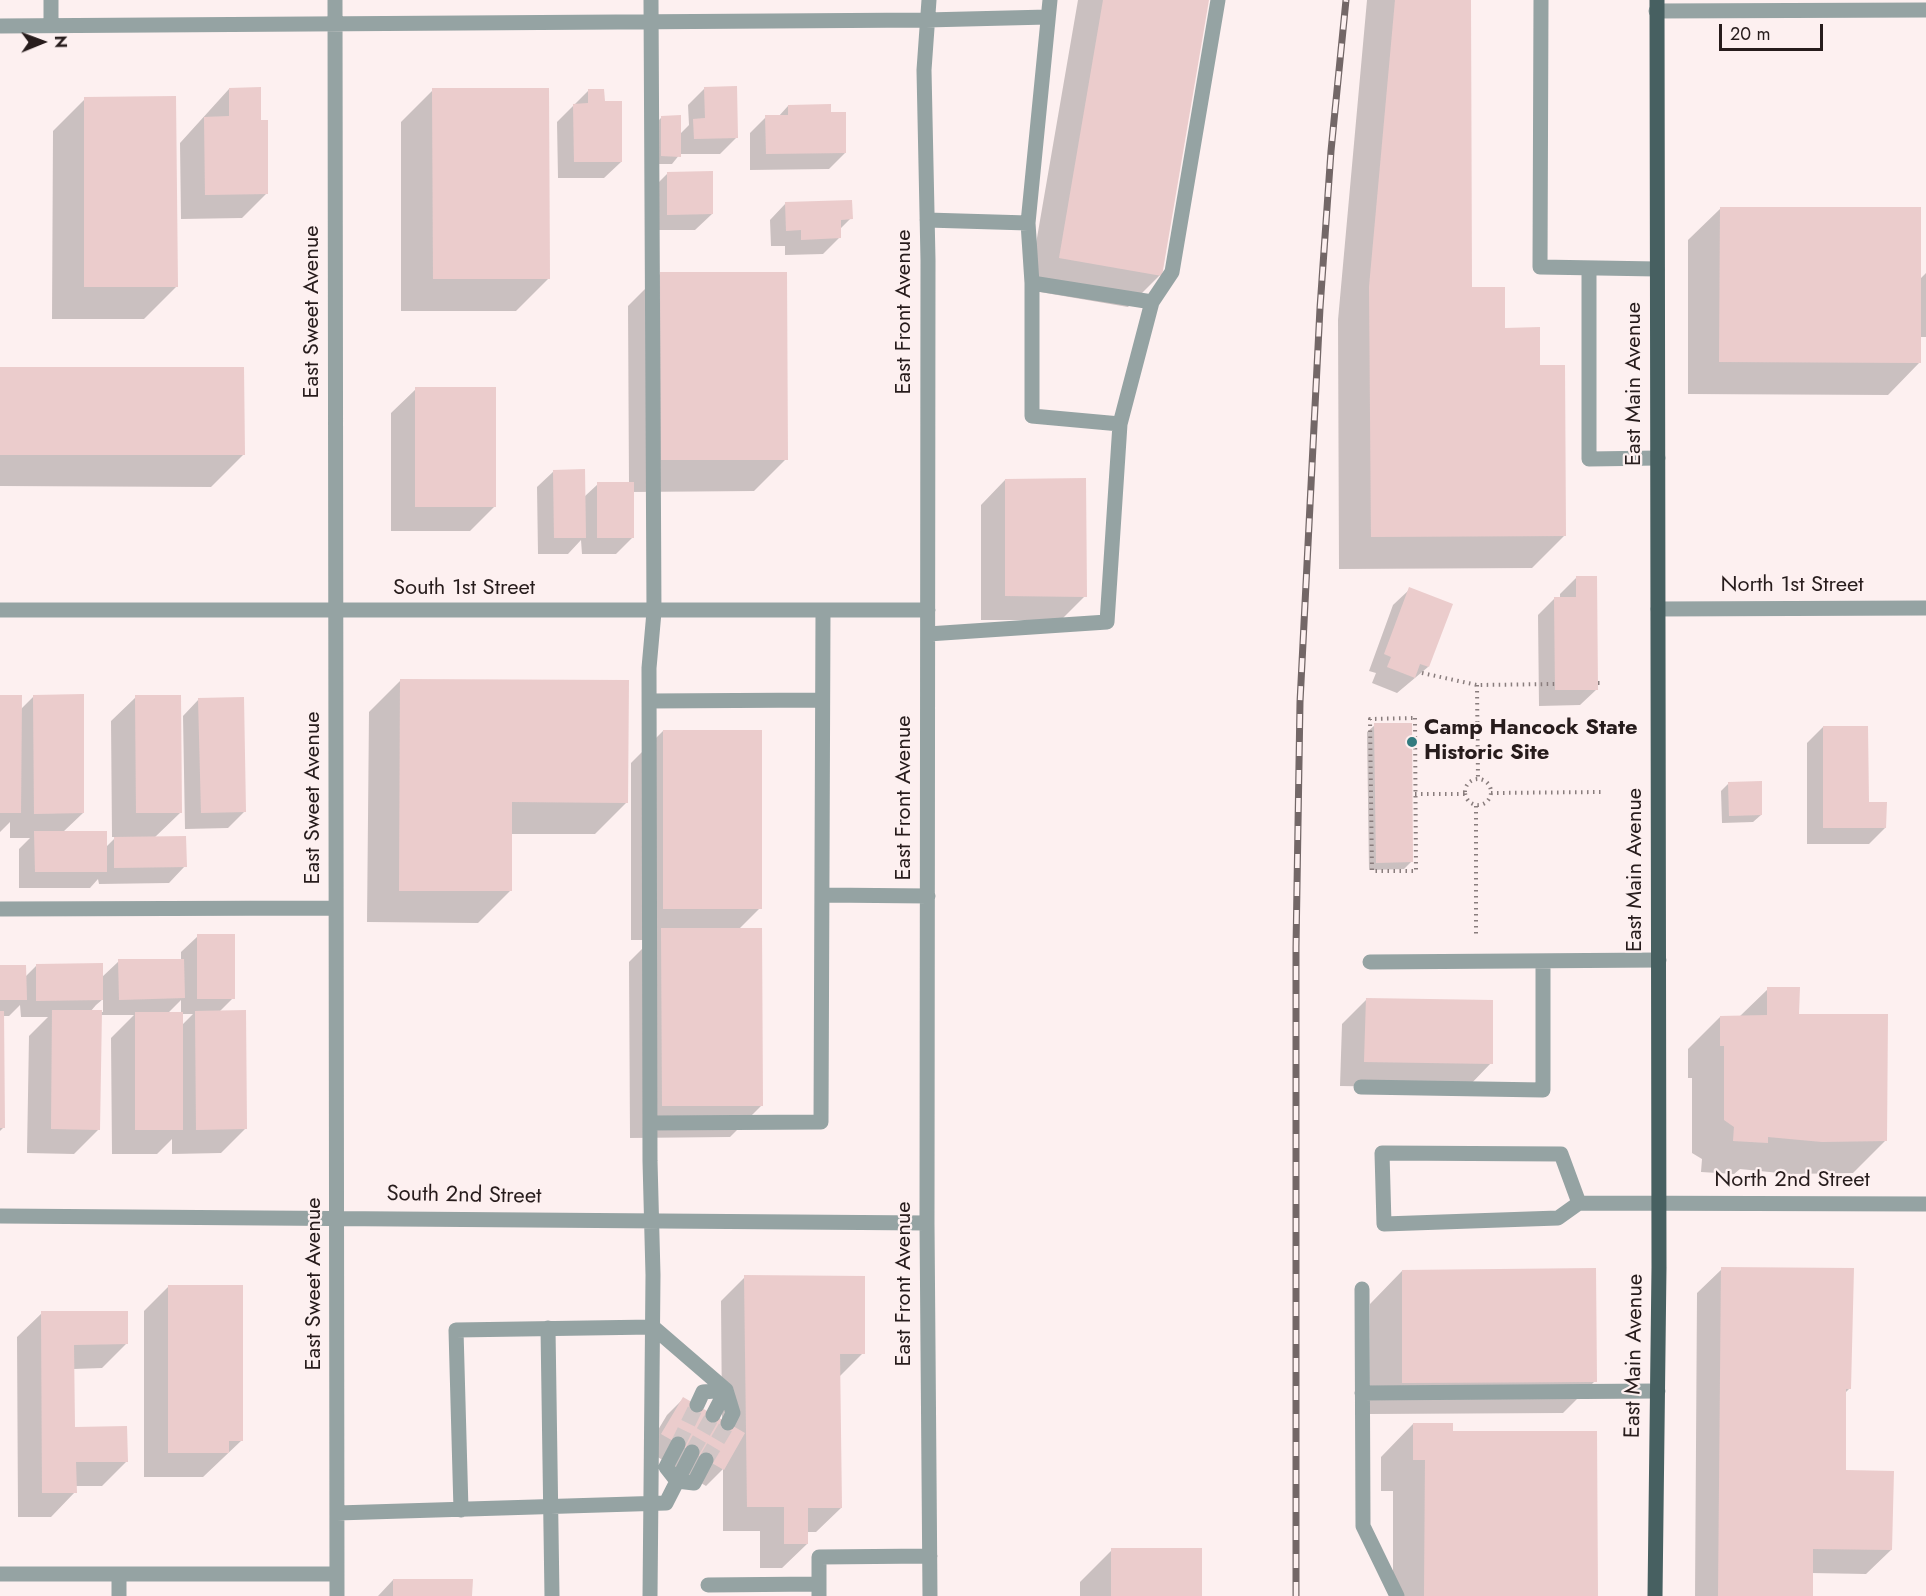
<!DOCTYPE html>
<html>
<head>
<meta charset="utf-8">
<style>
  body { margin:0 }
  #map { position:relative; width:1926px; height:1596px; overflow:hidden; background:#fdf0f0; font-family:Jost,sans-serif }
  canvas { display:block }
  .north { position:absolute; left:12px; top:12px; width:60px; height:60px; -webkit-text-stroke:4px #fdf0f0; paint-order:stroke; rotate:89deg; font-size:16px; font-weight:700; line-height:24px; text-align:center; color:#271c1c }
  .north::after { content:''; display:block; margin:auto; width:21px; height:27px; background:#271c1c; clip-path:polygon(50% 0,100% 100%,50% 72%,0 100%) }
  .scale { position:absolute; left:1719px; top:24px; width:104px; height:27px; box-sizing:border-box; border:3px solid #271c1c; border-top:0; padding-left:8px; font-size:18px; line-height:21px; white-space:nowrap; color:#271c1c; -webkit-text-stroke:4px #fdf0f0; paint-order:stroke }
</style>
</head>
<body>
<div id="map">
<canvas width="1926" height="1596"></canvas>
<div class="north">N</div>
<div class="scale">20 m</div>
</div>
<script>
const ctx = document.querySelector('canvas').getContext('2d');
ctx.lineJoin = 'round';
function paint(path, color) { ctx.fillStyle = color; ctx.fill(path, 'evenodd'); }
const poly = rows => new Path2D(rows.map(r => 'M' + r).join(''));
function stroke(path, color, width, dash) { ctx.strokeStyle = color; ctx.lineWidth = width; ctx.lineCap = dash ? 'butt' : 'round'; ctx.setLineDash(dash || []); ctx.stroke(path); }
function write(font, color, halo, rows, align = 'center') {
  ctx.font = font + ' Jost,sans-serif'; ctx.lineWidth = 4.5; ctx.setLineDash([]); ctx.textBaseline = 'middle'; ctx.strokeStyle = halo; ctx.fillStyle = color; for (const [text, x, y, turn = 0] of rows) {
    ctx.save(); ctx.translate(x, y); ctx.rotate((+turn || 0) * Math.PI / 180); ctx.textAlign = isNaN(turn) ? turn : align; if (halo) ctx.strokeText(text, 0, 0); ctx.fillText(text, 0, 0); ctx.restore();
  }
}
const shadow = poly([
  [1078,0,1207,0,1160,275,1128,307,1028,290],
  [1367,0,1469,0,1471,288,1504,329,1539,366,1564,536,1532,568,1339,569,1338,320],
  [705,88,736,138,720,154,680,154,672,164,654,164,654,125,662,117,680,134,689,125,688,105],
  [229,89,260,122,267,193,242,218,181,219,180,143],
  [433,90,548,279,516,311,401,311,401,122],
  [588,91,603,103,621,162,604,178,558,178,557,122],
  [85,99,176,287,144,319,52,319,53,131],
  [788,106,830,113,845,153,829,169,750,170,750,133,766,117,778,117],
  [668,173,712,214,695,230,652,230,651,190],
  [786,203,851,218,839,230,840,237,823,254,785,255,785,246,771,246,770,220],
  [1721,208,1920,279,1926,273,1926,337,1920,337,1920,362,1888,395,1688,394,1688,240],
  [660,274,786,459,754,491,632,492,633,537,616,554,582,554,581,540,568,554,538,554,537,487,554,471,584,497,598,484,629,484,628,306],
  [0,368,243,455,211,487,0,486],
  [416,389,494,507,470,531,391,531,391,413],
  [1005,480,1085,596,1061,620,981,620,981,505],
  [1576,578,1597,689,1580,705,1539,706,1538,615,1554,599,1560,599,1560,594],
  [1410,589,1428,667,1397,693,1372,683,1376,673,1369,671,1393,605],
  [401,680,627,802,595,834,510,834,510,891,478,923,367,922,369,712],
  [0,696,20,710,34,696,83,813,63,832,106,847,116,837,112,837,111,721,136,697,180,813,154,838,185,866,169,883,99,884,98,879,90,888,19,888,19,849,30,838,10,838,10,822,0,832],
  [199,699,244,812,228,828,185,829,183,716],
  [1375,725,1412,861,1404,869,1369,870,1367,732],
  [1823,727,1867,804,1885,828,1869,844,1807,844,1807,743],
  [663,731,760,908,739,929,762,1105,730,1137,630,1138,629,962,651,940,631,940,631,763],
  [1729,783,1761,815,1753,822,1722,823,1721,791],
  [198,936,233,998,219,1012,245,1129,221,1153,172,1154,172,1139,157,1154,112,1154,111,1038,134,1015,100,1015,99,1129,74,1154,27,1153,29,1036,48,1017,21,1017,20,1005,9,1016,3,1016,4,1127,0,1131,0,967,25,977,36,966,101,978,119,961,181,960,181,952],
  [103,999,103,1012,90,1012,96,1005],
  [181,1000,181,1013,168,1013],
  [181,1014,193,1014,181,1026],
  [1768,989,1797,1016,1885,1141,1853,1173,1789,1174,1740,1169,1734,1174,1701,1172,1702,1159,1692,1153,1692,1078,1688,1078,1688,1049,1720,1017,1739,1017],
  [1366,1000,1491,1063,1467,1088,1340,1086,1342,1024],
  [1722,1269,1849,1389,1844,1394,1844,1472,1891,1550,1866,1574,1811,1573,1812,1596,1695,1596,1697,1293],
  [1402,1271,1595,1381,1563,1413,1370,1414,1370,1304],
  [745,1277,863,1353,839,1377,841,1508,816,1532,807,1532,807,1544,782,1568,760,1568,760,1531,723,1531,723,1469,706,1486,646,1450,667,1415,683,1399,722,1421,721,1301],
  [169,1286,242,1440,203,1477,144,1477,144,1311],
  [42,1313,126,1344,102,1368,73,1369,73,1428,127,1461,102,1486,75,1486,75,1492,51,1517,18,1517,17,1337],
  [1413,1424,1451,1432,1596,1596,1393,1596,1393,1491,1381,1491,1381,1457],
  [1112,1550,1200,1596,1080,1596,1080,1582],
  [393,1580,471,1596,378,1596]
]);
const building = poly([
  [1103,0,1209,0,1162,276,1059,258],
  [1395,0,1471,0,1472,287,1505,287,1505,328,1540,327,1540,365,1565,365,1566,536,1371,537,1369,287],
  [737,86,738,138,694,139,693,119,705,118,704,87],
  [261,87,261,120,268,120,268,194,205,195,204,117,229,116,229,88],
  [432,88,549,88,550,279,433,279],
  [588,89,604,89,605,101,622,101,622,162,574,162,573,104,588,103],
  [176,96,178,287,84,287,84,97],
  [831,104,831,112,846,112,846,153,766,154,765,115,788,115,788,105],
  [681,115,681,157,661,156,661,116],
  [713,171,713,214,667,215,667,172],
  [852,200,853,219,841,220,841,238,801,240,801,230,786,231,785,202],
  [1720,207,1921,207,1921,363,1719,362],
  [660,272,787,272,788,460,661,460],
  [0,367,244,367,245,455,0,455],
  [415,387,496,387,496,507,415,507],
  [585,469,586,538,554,538,553,470],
  [1086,478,1087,597,1005,596,1005,479],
  [597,482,634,482,634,538,597,538],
  [1576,576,1597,576,1598,690,1555,690,1554,597,1576,597],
  [1409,587,1453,604,1429,667,1420,664,1415,678,1387,667,1391,657,1384,654],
  [400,679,629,680,628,803,512,802,512,891,399,891],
  [84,694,84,813,34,814,33,695],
  [0,695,22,695,21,813,0,813],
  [135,695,181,695,182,813,136,813],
  [244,697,246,812,201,813,198,698],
  [1374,723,1412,723,1413,862,1376,863],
  [1823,726,1868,726,1869,802,1887,802,1886,828,1823,828],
  [663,730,762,730,762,909,663,909],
  [1762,781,1762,815,1729,816,1728,782],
  [34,831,107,831,107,872,35,872],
  [186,836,187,867,114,868,114,837],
  [661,928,762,928,763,1106,662,1106],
  [197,934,235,934,235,999,197,999],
  [118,959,184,959,185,998,119,1000],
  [103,963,103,1000,36,1001,36,964],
  [0,965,26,965,27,1000,0,1000],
  [1767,987,1800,987,1799,1014,1888,1014,1887,1141,1822,1142,1768,1137,1768,1143,1733,1141,1734,1127,1724,1120,1724,1046,1720,1046,1720,1016,1767,1015],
  [1366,998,1493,1000,1493,1064,1364,1062],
  [52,1010,102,1010,100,1130,51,1129],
  [246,1010,247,1129,196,1130,195,1011],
  [0,1011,4,1011,5,1128,0,1128],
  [135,1012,183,1012,183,1130,135,1130],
  [1721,1267,1854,1268,1851,1389,1846,1389,1846,1470,1894,1471,1892,1550,1813,1549,1813,1596,1718,1596],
  [1596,1268,1597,1382,1402,1383,1402,1270],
  [744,1275,865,1276,865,1354,840,1354,842,1508,808,1508,808,1544,784,1544,784,1507,747,1507],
  [168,1285,243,1285,243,1441,229,1441,229,1453,168,1453],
  [41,1311,128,1311,128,1344,74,1345,75,1427,127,1426,128,1462,76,1462,77,1493,42,1493],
  [683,1397,745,1433,724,1470,661,1434],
  [1413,1423,1453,1423,1453,1431,1597,1431,1598,1596,1424,1596,1425,1460,1413,1460],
  [1111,1548,1202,1548,1202,1596,1111,1596],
  [393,1579,473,1579,472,1596,393,1596]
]);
const minorTunnel = poly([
  [678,1444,697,1405],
  [692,1452,713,1415],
  [706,1460,728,1423]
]);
const path = poly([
  [1422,673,1477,685,1555,684],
  [1598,683,1601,683],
  [1477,685,1478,779],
  [1415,718,1416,871,1372,871,1370,719,1415,718],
  '1465 792a13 13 0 1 1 26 0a13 13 0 1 1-26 0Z',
  [1491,793,1601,792],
  [1415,794,1465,794],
  [1476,806,1476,937]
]);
const minor = poly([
  [51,0,51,25],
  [335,0,337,1596],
  [929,0,924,70,928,260,927,1223,930,1596],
  [1541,0,1540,267,1657,269],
  [1656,11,1926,10],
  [0,26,926,20,1048,17],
  [927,220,1028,223],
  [1589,268,1589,459,1658,458],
  [1032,283,1032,416,1120,424],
  [1152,302,1172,272,1218,0],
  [1658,609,1926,608],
  [0,610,928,610],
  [928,634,1107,622,1120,424,1152,302,1032,283,1028,223,1050,0],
  [650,701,822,700],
  [824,895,928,896],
  [0,909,336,908],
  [1370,962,1659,960],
  [1361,1087,1543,1090,1543,961],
  [650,1123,821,1122,823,611],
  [1579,1203,1561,1154,1382,1153,1384,1224,1558,1218,1579,1203,1926,1204],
  [0,1216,927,1223],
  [1362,1289,1363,1526,1397,1596],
  [548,1328,552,1596],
  [1362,1393,1658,1391],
  [697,1405,703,1392,726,1390],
  [713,1415,726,1390],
  [678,1444,666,1467,677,1481,694,1483,706,1460],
  [461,1510,456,1330,653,1327,726,1390,733,1413,728,1423],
  [337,1513,666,1503,692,1452],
  [0,1574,337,1574],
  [119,1574,119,1596],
  [708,1585,819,1584],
  [650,1596,653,1275,650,1161,649,668,654,612,651,0],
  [819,1596,819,1557,930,1556]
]);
const major = poly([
  [1655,1596,1659,1267,1657,0]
]);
const rail = poly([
  [1296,1596,1296,947,1300,702,1320,308,1331,151,1346,0]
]);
const markers = [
  [1412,742,6,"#327b7f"]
];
const streetNames = [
  ["East Sweet Avenue",313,312,-90],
  ["East Front Avenue",905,312,-90],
  ["East Main Avenue",1635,384,-90],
  ["North 1st Street",1792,586],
  ["South 1st Street",464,589],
  ["East Sweet Avenue",314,798,-90],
  ["East Front Avenue",905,798,-90],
  ["East Main Avenue",1636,870,-90],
  ["North 2nd Street",1792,1181],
  ["South 2nd Street",464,1196,1],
  ["East Sweet Avenue",315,1284,-90],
  ["East Front Avenue",905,1284,-90],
  ["East Main Avenue",1635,1356,-89]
];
const poiNames = [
  ["Camp Hancock State",1424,729],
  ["Historic Site",1424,754]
];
paint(shadow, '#0003');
paint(building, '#ebcccc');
stroke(minorTunnel, '#d2c6c6', 15, [15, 8]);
stroke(path, '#897d7d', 4, [1.5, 4.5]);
stroke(minor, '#95a3a3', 15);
stroke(major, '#476061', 15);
stroke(rail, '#736767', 7);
stroke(rail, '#fdf0f0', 4.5, [14]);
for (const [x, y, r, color] of markers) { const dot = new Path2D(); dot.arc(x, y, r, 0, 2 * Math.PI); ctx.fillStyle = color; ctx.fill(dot); stroke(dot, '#fdf0f0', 2); }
write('22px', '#271c1c', '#fdf0f0', streetNames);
write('bold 22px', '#271c1c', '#fdf0f0', poiNames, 'left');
</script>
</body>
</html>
